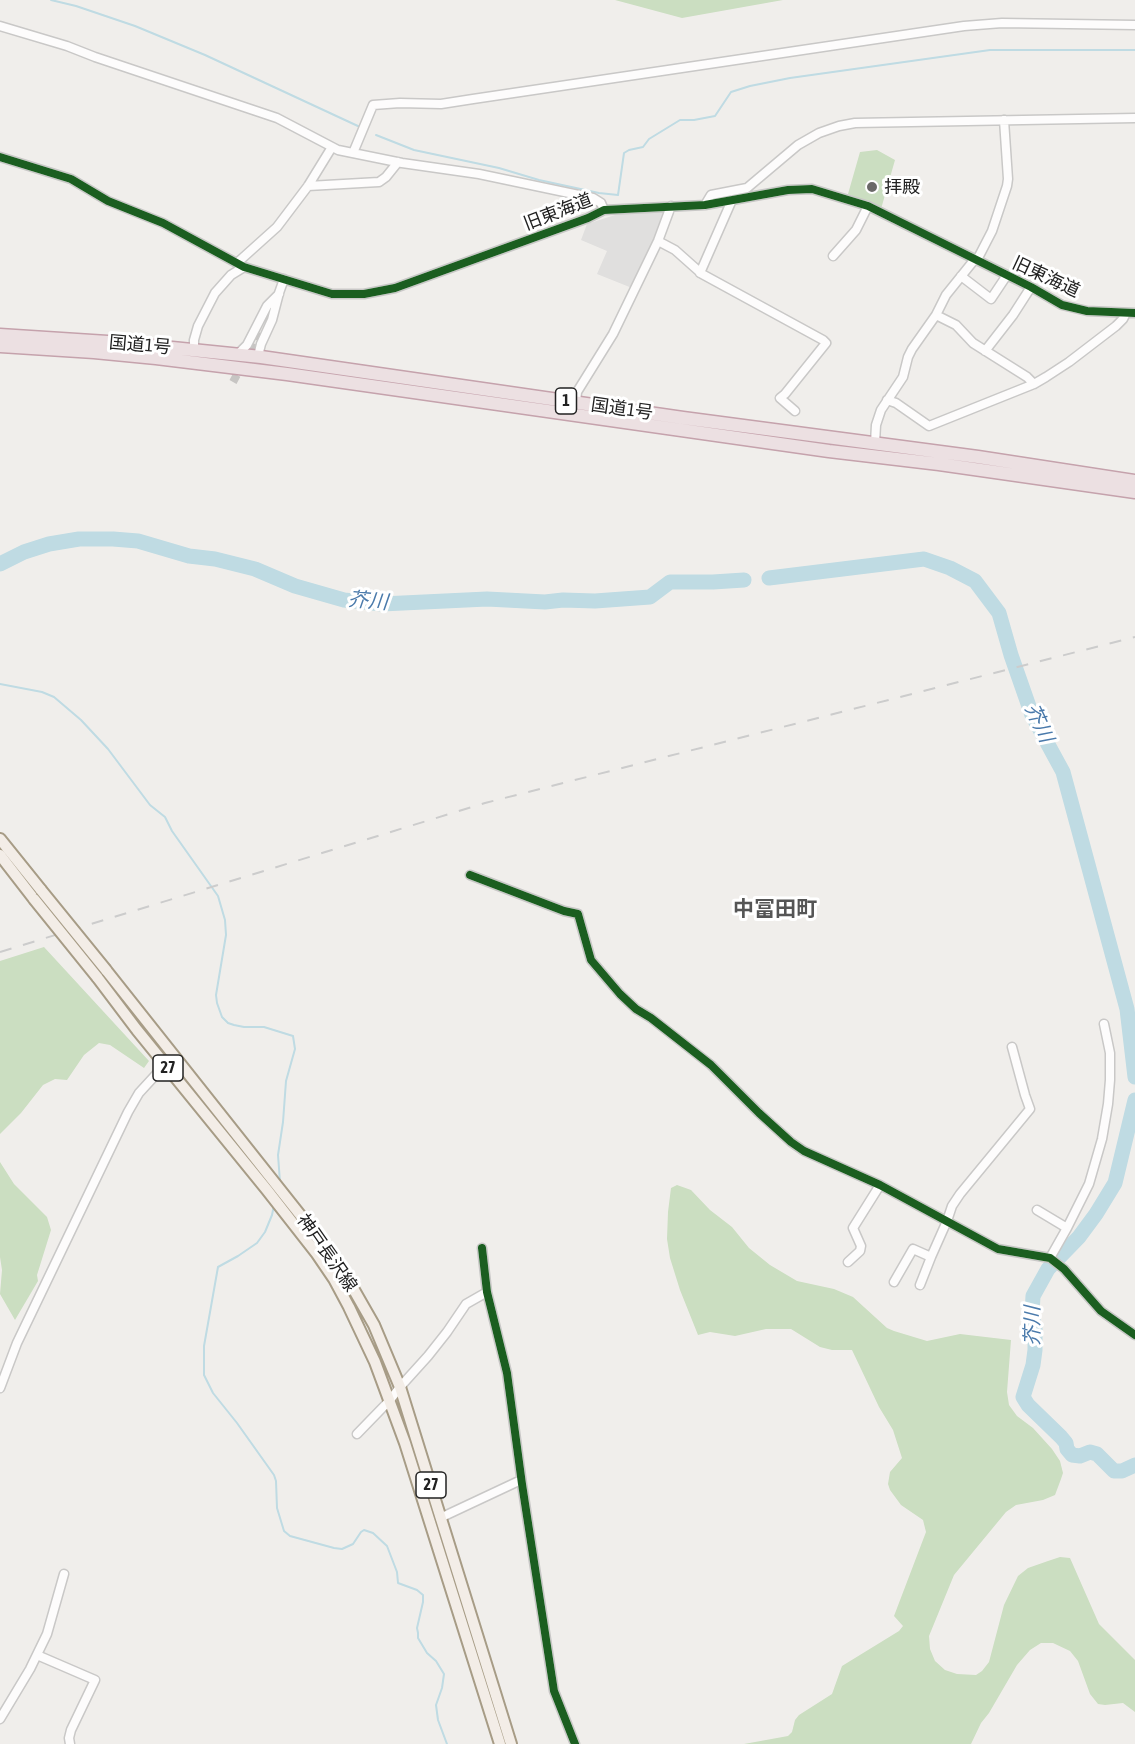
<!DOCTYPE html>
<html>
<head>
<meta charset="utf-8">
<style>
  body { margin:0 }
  canvas { display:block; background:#f0eeeb }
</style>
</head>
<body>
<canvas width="1135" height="1744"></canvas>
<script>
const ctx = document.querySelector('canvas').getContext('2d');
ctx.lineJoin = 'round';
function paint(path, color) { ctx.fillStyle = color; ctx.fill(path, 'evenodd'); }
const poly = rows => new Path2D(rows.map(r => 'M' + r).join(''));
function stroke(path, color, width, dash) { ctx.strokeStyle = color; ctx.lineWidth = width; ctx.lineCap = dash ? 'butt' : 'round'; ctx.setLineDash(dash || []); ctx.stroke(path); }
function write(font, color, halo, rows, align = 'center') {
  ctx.font = font + ' "Asap Condensed","Noto Sans JP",sans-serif'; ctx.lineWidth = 6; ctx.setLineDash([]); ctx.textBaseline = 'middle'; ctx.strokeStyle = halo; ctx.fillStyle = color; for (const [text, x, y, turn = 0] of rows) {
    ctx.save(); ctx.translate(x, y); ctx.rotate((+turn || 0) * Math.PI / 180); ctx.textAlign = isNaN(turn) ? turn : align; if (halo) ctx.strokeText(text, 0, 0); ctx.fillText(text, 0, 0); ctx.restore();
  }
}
const forest = poly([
  [615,0,783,0,682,18],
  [877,150,895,160,881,209,848,194,860,152],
  [44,947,149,1061,144,1068,110,1045,99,1043,84,1055,67,1080,55,1079,43,1085,21,1113,0,1134,0,961],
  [0,1162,14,1184,47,1217,51,1230,37,1275,38,1281,15,1320,0,1294,2,1270,0,1257],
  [677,1185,691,1190,710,1210,732,1227,749,1248,770,1265,797,1281,834,1289,853,1297,887,1328,894,1331,927,1341,960,1334,1011,1340,1007,1392,1009,1405,1017,1416,1033,1428,1052,1449,1060,1461,1063,1473,1061,1479,1055,1495,1043,1500,1016,1505,1006,1512,954,1575,929,1636,930,1649,935,1661,945,1670,957,1674,976,1675,982,1671,989,1662,1004,1605,1018,1576,1028,1568,1048,1561,1060,1557,1070,1558,1099,1624,1135,1660,1135,1712,1123,1703,1105,1705,1098,1704,1090,1694,1078,1661,1070,1651,1053,1643,1041,1643,1030,1650,1017,1665,989,1713,981,1723,971,1744,744,1744,788,1736,792,1732,795,1720,799,1715,832,1694,842,1666,899,1631,903,1626,894,1616,926,1532,923,1520,901,1505,890,1490,888,1484,890,1472,902,1458,893,1430,879,1407,852,1350,832,1350,820,1347,791,1329,766,1329,735,1336,710,1332,698,1335,680,1290,670,1258,667,1239,668,1212,671,1188]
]);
const parking = poly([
  [667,211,632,288,597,274,607,251,581,240,587,224,615,215,632,212]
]);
const stream = poly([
  [51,0,76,6,135,26,205,55,360,127],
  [376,135,414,150,499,168,539,180,599,193,618,195,624,153,629,150,643,147,649,139,680,120,694,120,715,116,731,92,750,86,790,78,990,50,1135,50],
  [0,684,42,692,54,697,81,720,108,749,150,805,165,817,172,831,218,896,225,920,226,935,216,995,217,1003,222,1017,228,1023,234,1025,244,1027,264,1027,293,1036,295,1049,286,1081,283,1122,278,1155,280,1182],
  [274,1205,272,1215,265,1232,257,1243,238,1256,218,1267,204,1346,204,1375,213,1393,237,1423,274,1475,276,1481,277,1508,284,1531,290,1536,334,1548,342,1549,353,1544,361,1532,364,1530,373,1533,387,1546,397,1572,398,1583,417,1590,423,1595,423,1602,417,1628,418,1633,418,1638,427,1653,436,1661,444,1674,442,1688,436,1705,438,1720,447,1744]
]);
const river = poly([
  [0,564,24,552,49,544,79,539,113,539,138,541,189,556,215,559,255,569,295,586,344,600,382,604,487,599,545,602,563,600,595,601,650,597,670,582,713,582,744,580],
  [769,578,924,559,950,568,975,581,999,613,1011,655,1032,715,1063,772,1127,1009,1135,1077],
  [1135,1100,1115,1183,1096,1214,1079,1237,1048,1269,1033,1296,1032,1314,1035,1329,1035,1350,1033,1365,1023,1397,1028,1405,1061,1437,1066,1443,1067,1449,1072,1455,1080,1456,1090,1452,1097,1454,1114,1471,1122,1471,1135,1465]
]);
const minorTunnel = poly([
  [233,382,260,332]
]);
const minor = poly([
  [0,26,67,46,95,57,277,118,338,150,402,163,479,174,593,198,601,203,604,210],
  [353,153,373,105,400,103,441,104,473,99,964,26,1002,23,1135,25],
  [0,157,71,179,108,201,163,223,244,267,332,294,364,294,395,288,588,218,604,210,705,205,788,190,812,189,868,206,1031,287,1062,305,1087,311,1135,313],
  [308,186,379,182,386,177,398,162],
  [705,205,711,195,747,188,798,145,819,133,839,126,855,123,1135,118],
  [658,241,675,250,702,274,823,340,826,343,785,394,780,398,795,411],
  [833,256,856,230,868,206],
  [977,260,992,231,1007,186,1008,179,1004,120],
  [237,263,277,227,308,186,332,147],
  [700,273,732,200],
  [961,276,991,299,1007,275],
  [936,315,956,325,973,343,1027,377,1034,384],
  [194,350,194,340,198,326,215,293,231,275,244,267],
  [985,351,1013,315,1031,287],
  [238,354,247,345,267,306,279,294],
  [261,357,259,352,261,344,272,320,279,293,284,279],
  [887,400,896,403,929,426,1034,384,1046,377,1069,362,1116,326,1123,319,1126,313],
  [576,403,577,392,613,334,658,241,671,206],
  [875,443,876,425,881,410,903,377,908,357,912,349,936,315,946,295,975,259],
  [470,875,564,911,578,914,591,960,620,994,636,1009,651,1018,711,1065,759,1113,791,1142,804,1151,880,1185,998,1249,1050,1258,1064,1269,1101,1311,1135,1335],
  [1037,1210,1067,1228,1089,1184,1102,1139,1108,1104,1110,1080,1110,1053,1104,1024],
  [482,1248,487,1292,507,1373,522,1484,554,1691,575,1744],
  [1050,1258,1067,1228],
  [848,1262,860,1251,861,1246,853,1228,880,1185],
  [894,1282,913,1249,931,1257,947,1221,952,1206,960,1194,1030,1109,1025,1095,1012,1047],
  [920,1285,931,1257],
  [0,1388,17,1343,128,1112,139,1093,173,1056],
  [357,1434,390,1400,400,1387,428,1356,447,1332,466,1304,487,1292],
  [440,1518,521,1480],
  [37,1655,95,1680,71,1730,69,1738,70,1744],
  [0,1719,30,1669,47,1634,64,1574]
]);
const major = poly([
  [0,839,41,890],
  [0,855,34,899],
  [106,970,320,1240,354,1290,374,1325,400,1387,511,1744],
  [97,977,137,1030,267,1190,317,1254,334,1279,349,1307,375,1362,405,1443,500,1744]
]);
const highway = poly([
  [0,335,123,343,261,357,683,418,978,457,1135,481],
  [0,346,94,352,156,358,287,374,829,451,939,464,1135,492]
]);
const rail = poly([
  [0,952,485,803,1135,637]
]);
const majorBridge = poly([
  [41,890,106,970],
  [34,899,97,977]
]);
const cycleway = poly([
  [0,157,71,179,108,201,163,223,244,267,332,294,364,294,395,288,588,218,604,210,705,205,788,190,812,189,868,206,1031,287,1062,305,1087,311,1135,313],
  [470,875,564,911,578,914,591,960,620,994,636,1009,651,1018,711,1065,759,1113,791,1142,804,1151,880,1185,998,1249,1050,1258,1064,1269,1101,1311,1135,1335],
  [482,1248,487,1292,507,1373,522,1484,554,1691,575,1744]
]);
const markers = [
  [872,187,6,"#6a6968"]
];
const shields = [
  [566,401,21],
  [168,1068,30],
  [431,1485,30]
];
const shieldNames = [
  ["1",566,401],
  ["27",168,1068],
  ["27",431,1485]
];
const poiNames = [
  ["拝殿",884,187]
];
const streetNames = [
  ["旧東海道",558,212,-21],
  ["旧東海道",1046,277,25],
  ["国道1号",140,345,5],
  ["国道1号",622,409,8],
  ["神戸長沢線",327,1253,55]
];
const waterNames = [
  ["芥川",368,601,5],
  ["芥川",1039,723,65],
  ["芥川",1033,1326,-90]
];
const quarterNames = [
  ["中冨田町",775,909]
];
paint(forest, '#cbdec1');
paint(parking, '#e0dfde');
stroke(stream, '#bfdbe3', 2);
stroke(river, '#bfdbe3', 15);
stroke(minorTunnel, '#c7c5c3', 8, [8, 4]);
stroke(minor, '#c9c8c7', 11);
stroke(major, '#a79c86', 14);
stroke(highway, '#c5a2ac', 15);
stroke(minor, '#fdfcfc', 8);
stroke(major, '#f3ede7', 10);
stroke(highway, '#ece0e2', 12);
stroke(rail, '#ccc', 2, [12, 12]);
stroke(majorBridge, '#a79c86', 14, []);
stroke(majorBridge, '#f3ede7', 10);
stroke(cycleway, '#1b5e20', 8);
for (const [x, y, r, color] of markers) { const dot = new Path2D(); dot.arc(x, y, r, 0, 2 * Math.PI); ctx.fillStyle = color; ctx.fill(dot); stroke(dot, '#fff', 2); }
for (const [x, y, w] of shields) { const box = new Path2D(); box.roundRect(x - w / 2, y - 13, w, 26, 4.5); ctx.fillStyle = '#fff'; ctx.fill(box); stroke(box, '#222', 1.5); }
write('bold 16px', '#222', null, shieldNames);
write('18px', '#222', '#fff', poiNames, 'left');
write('18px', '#222', '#fff', streetNames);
write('italic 20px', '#4a7aab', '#fff', waterNames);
write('bold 21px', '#555', '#fff', quarterNames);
</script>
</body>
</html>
